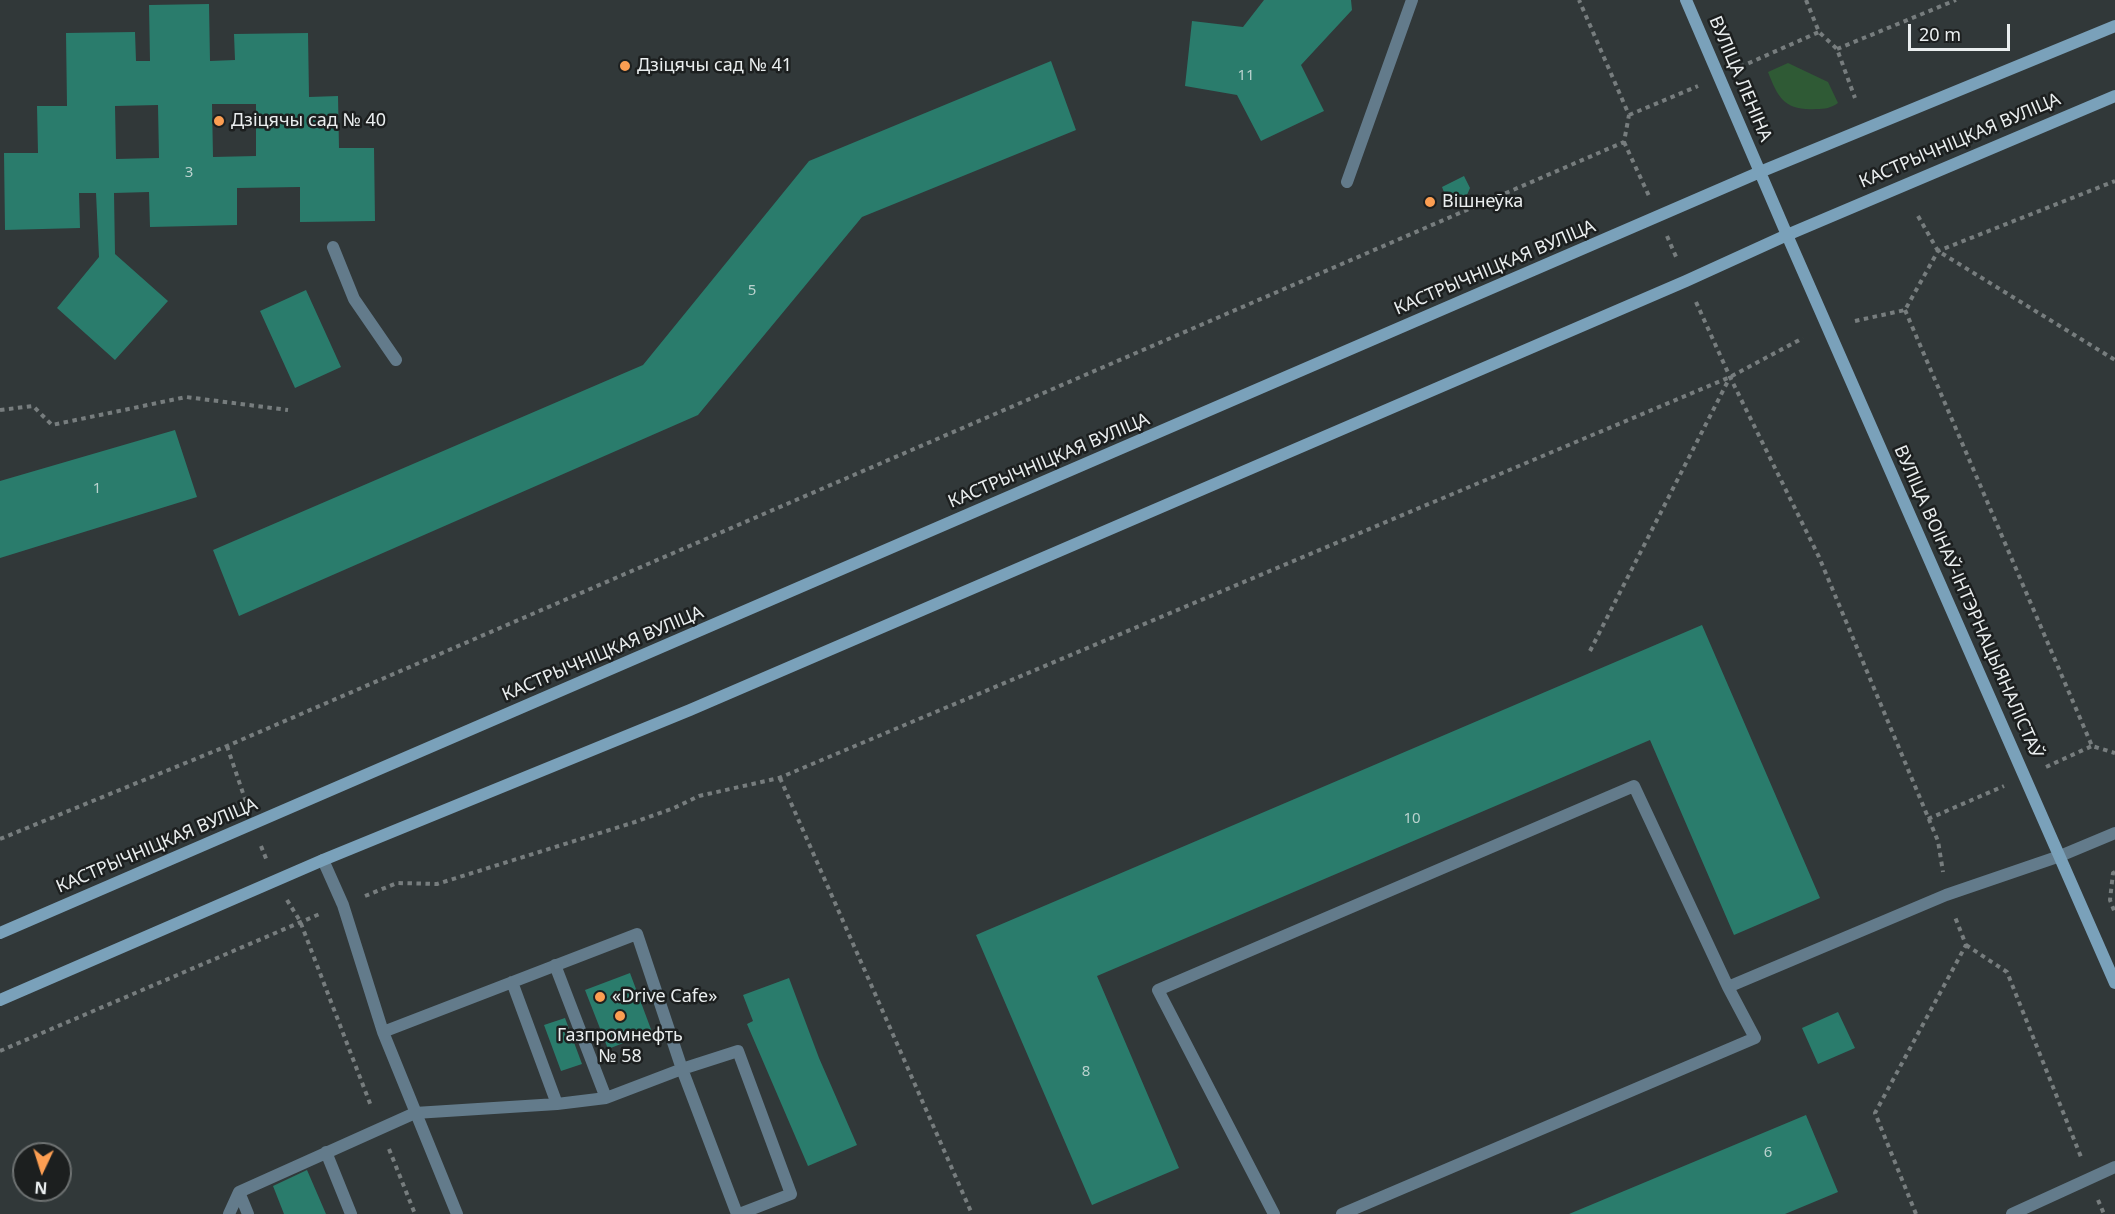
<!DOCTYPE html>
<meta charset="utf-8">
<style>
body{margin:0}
#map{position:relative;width:2115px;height:1214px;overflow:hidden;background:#313839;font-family:"Noto Sans",sans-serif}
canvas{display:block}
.north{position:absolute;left:12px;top:1142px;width:60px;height:60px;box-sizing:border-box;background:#1c1f1f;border:2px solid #6e7272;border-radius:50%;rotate:184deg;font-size:16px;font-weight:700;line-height:24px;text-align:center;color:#eaeeef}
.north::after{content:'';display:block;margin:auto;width:21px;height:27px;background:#fc9e52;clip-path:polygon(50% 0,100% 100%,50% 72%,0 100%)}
.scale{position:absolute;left:1908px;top:24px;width:102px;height:27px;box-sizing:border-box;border:3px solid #eaeeef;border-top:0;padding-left:8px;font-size:18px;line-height:21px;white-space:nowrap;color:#eaeeef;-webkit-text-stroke:4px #1c1f1f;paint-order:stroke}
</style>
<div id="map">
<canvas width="2115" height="1214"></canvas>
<div class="north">N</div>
<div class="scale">20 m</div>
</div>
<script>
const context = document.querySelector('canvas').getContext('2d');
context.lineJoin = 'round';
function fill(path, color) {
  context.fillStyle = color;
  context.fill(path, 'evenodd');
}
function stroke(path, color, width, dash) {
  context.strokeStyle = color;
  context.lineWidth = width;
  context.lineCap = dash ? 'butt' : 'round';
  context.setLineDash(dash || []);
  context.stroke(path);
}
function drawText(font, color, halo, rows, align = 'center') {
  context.font = font + ' "Noto Sans",sans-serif';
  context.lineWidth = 5;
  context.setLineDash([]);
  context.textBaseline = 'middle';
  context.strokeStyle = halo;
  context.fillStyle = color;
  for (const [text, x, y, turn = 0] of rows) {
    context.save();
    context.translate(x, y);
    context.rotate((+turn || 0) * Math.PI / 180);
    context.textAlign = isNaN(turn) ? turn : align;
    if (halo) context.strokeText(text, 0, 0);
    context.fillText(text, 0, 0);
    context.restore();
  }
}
const green = new Path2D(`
 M1788,63l40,19 10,21c-7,5 -13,6 -22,6 -31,2 -38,-11 -48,-37z`);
const building = new Path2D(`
 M1264,0h87l1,10 -51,55 23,46 -63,30 -24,-46 -52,-9 7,-65 51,6z
 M209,4l1,57 25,-1 -1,-26 74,-1 1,64 29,-1 1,52h35l1,73 -75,1v-35l-63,1v37l-87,2 -1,-35 -35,1 1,61 53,47 -53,59 -58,-52 42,-51 -3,-64h-17l1,35 -75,2 -1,-77h34l-1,-47h30l-1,-73 69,-1 1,29h14l-1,-56zM212,104h44v52l-43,1zM158,105l1,53 -43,1 -1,-53z
 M1051,61l25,69 -214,87 -164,198 -459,201 -26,-66 430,-185 166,-204z
 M1464,176l6,12 -3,7 -9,5h-11l-5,-13z
 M306,290l35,77 -46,21 -35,-77z
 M175,430l22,67 -197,61v-77z
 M1702,625l118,273 -86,37 -84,-195 -553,236 82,192 -87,37 -116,-270z
 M630,973l22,59 -44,17 -23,-59z
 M789,978l30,80 38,87 -49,21 -61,-142 6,-3 -10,-26z
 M1838,1012l17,36 -37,16 -16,-36z
 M565,1018l17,46 -21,7 -17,-46z
 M1806,1115l32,77 -53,22h-216z
 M307,1170l19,44h-42l-11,-28z`);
const path = new Path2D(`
 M1806,0l13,32 18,17 18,49
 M1837,49l119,-49
 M1740,67l79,-35
 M1629,115l69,-29
 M1624,142l25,54
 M1918,216l20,35 177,109
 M1667,236l10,23
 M1696,302l34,75 89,180 119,284 5,31
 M1905,310l187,436 23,7
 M1855,321l50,-11 33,-59 177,-70
 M0,410l33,-4 19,19 134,-28 102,13
 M1590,651l140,-274
 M227,746l19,56
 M2046,767l46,-21
 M780,778l192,436
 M1928,819l76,-33
 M0,839l227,-93 1397,-604 5,-27 -50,-115
 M261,846l6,15
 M2115,872l-2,1 -3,27 5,13
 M365,896l32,-13 40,1 198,-62 39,-14 25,-12 80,-18 951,-401 73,-39
 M287,900l13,21 71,185
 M1966,945l41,27 74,185
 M0,1051l322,-138
 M389,1149l26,65
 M2098,1200l6,14
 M1916,1214l-41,-101 91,-168 -11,-28`);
const lane = new Path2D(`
 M1347,182l65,-182
 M333,247l21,52 42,61
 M323,860l20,45 40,127 74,182
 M555,965l51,133
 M1728,987l218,-92 114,-39
 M383,1032l254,-98 45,135 -76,29 -49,6 -45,-122
 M326,1152l25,62
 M239,1192l9,22
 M229,1214l10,-22 176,-79 142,-9
 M737,1214l-55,-145 56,-18 53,143 -52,20
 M1274,1214l-116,-224 476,-204 94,201 27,51 -413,176
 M2012,1214l103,-47`);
const street = new Path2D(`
 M2060,856l55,-23`);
const secondary = new Path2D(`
 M1686,0l101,235 328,748
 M0,933l1760,-761 355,-146
 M0,1000l323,-140 367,-150 996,-429 101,-46 328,-139`);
const markers = [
 [625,66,6,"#fc9e52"],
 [219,121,6,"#fc9e52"],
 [1430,202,6,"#fc9e52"],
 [600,997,6,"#fc9e52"],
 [620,1016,6,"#fc9e52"]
];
const numberNames = [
 ["11",1246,76],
 ["3",189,173],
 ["5",752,291],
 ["1",97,489],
 ["10",1412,819],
 ["8",1086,1072],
 ["6",1768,1153]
];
const poiNames = [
 ["Дзіцячы сад № 41",637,66],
 ["Дзіцячы сад № 40",231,121],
 ["Вішнеўка",1442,202],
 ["«Drive Cafe»",612,997],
 ["Газпромнефть",620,1036,"center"],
 ["№ 58",620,1057,"center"]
];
const streetNames = [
 ["ВУЛІЦА ЛЕНІНА",1740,79,67],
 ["КАСТРЫЧНІЦКАЯ ВУЛІЦА",1960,141,-23],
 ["КАСТРЫЧНІЦКАЯ ВУЛІЦА",1495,268,-23],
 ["КАСТРЫЧНІЦКАЯ ВУЛІЦА",1049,461,-23],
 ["ВУЛІЦА ВОІНАЎ-ІНТЭРНАЦЫЯНАЛІСТАЎ",1968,602,66],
 ["КАСТРЫЧНІЦКАЯ ВУЛІЦА",603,654,-23],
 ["КАСТРЫЧНІЦКАЯ ВУЛІЦА",157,846,-23]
];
fill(green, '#2f5a35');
fill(building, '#2a7c6c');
stroke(path, '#777d7e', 4, [4.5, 4.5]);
stroke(lane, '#637b8b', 12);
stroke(street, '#637b8b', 12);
stroke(secondary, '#7aa1ba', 12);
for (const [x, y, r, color] of markers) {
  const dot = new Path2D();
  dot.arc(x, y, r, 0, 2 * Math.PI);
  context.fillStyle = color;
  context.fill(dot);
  stroke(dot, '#1c1f1f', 2);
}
drawText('15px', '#bad2ce', null, numberNames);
drawText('18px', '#eaeeef', '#1c1f1f', poiNames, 'left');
drawText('18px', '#eaeeef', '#1c1f1f', streetNames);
</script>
